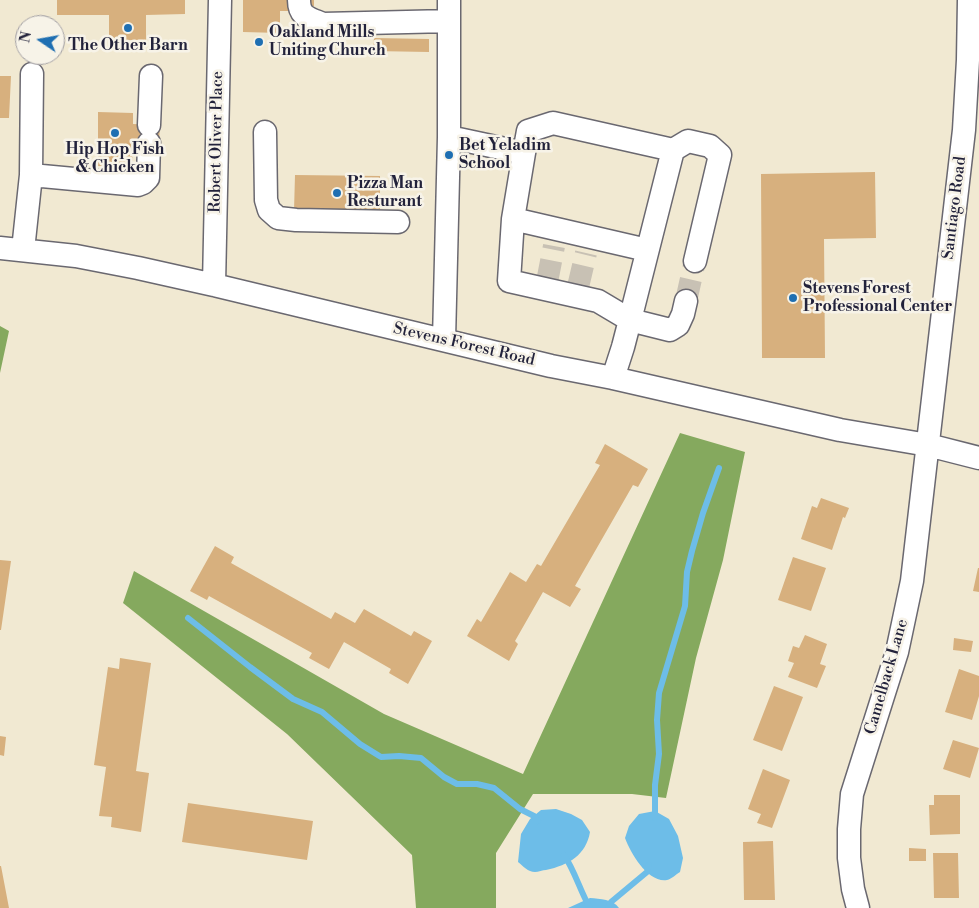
<!DOCTYPE html>
<style>
body{margin:0}
#map{position:relative;width:979px;height:908px;overflow:hidden;background:#f1e9d2;font-family:"Libre Bodoni",serif}
canvas{display:block}
.north{position:absolute;left:15px;top:15px;width:50px;height:50px;box-sizing:border-box;background:#f7f3e8;border:1px solid #a29fa3;border-radius:50%;rotate:282deg;font-size:14px;font-weight:700;line-height:20px;text-align:center;color:#22223b}
.north::after{content:'';display:block;margin:auto;width:18px;height:22px;background:#1f6fb2;clip-path:polygon(50% 0,100% 100%,50% 72%,0 100%)}
</style>
<div id="map">
<canvas width="979" height="908"></canvas>
<div class="north">N</div>
</div>
<script>
const context = document.querySelector('canvas').getContext('2d');
context.lineJoin = 'round';
function fill(path, color) {
  context.fillStyle = color;
  context.fill(path, 'evenodd');
}
function stroke(path, color, width, dash) {
  context.strokeStyle = color;
  context.lineWidth = width;
  context.lineCap = dash ? 'butt' : 'round';
  context.setLineDash(dash || []);
  context.stroke(path);
}
function drawText(font, color, halo, rows, align = 'center') {
  context.font = font + ' "Libre Bodoni",serif';
  context.lineWidth = 5;
  context.setLineDash([]);
  context.textBaseline = 'middle';
  context.strokeStyle = halo;
  context.fillStyle = color;
  for (const [text, x, y, turn = 0] of rows) {
    context.save();
    context.translate(x, y);
    context.rotate((+turn || 0) * Math.PI / 180);
    context.textAlign = isNaN(turn) ? turn : align;
    if (halo) context.strokeText(text, 0, 0);
    context.fillText(text, 0, 0);
    context.restore();
  }
}
const forest = new Path2D(`
 M0,326l9,5 -9,42z
 M680,433l65,19 -22,108 -27,98 -30,140 -34,-4h-99l-37,59v55h-80l-4,-53 -125,-121 -164,-131 11,-32 250,143 139,60z`);
const water = new Path2D(`
 M556,809l15,5 11,6 8,12c-4,23 -21,33 -44,38 -3,0 -8,2 -11,2 -7,0 -12,-6 -17,-10l3,-28 9,-15 11,-9z
 M655,811l14,8 9,17 5,22 -3,14c-4,2 -8,7 -13,8 -19,3 -36,-26 -42,-42l4,-12 10,-12z
 M590,898c10,1 23,1 29,10h-51z`);
const stream = new Path2D(`
 M188,618l62,49 43,32 29,13 38,32 21,13 18,-1 22,2 23,19 13,7h20l17,4 26,21 14,7 4,5
 M655,818v-33l4,-31 -2,-34 2,-27 26,-87 2,-34 5,-21 11,-38 16,-45
 M564,855c11,16 16,36 26,53
 M608,908l3,-6 36,-30 2,-7`);
const building = new Path2D(`
 M57,0h128v14l-39,1v25h-37v-25h-52z
 M243,0h71v6l-23,-1 -1,6h-10v22l-37,-1z
 M374,38l55,1v13l-56,-1z
 M0,76h11l-2,42h-9z
 M98,112l35,1v11l27,1 -1,18 -26,-1 -1,25 -34,-1z
 M875,172l1,66 -52,1 1,119h-63l-1,-184z
 M295,175l85,1v36l-86,-1z
 M605,444l43,25 -10,18 -5,-2 -58,101 6,3 -11,18 -27,-15 -28,49 3,3 -9,17 -42,-25 10,-17 4,3 29,-50 16,10 11,-18 4,2 59,-101 -5,-2z
 M821,498l28,10 -4,10 -2,-1 -11,33 -31,-11 11,-33 5,2z
 M215,546l19,11 -3,6 100,56 4,-7 20,11 9,-14 47,27 3,-5 18,10 -24,43 -19,-11 2,-4 -47,-27 -15,27 -20,-11 3,-5 -103,-57 -2,4 -17,-9z
 M793,557l33,11 -15,43 -33,-11z
 M0,560l11,1 -10,69h-1z
 M978,568h1v24l-6,-1z
 M805,635l22,9 -7,20 6,2 -9,22 -29,-11 6,-14 -6,-2 5,-15 6,2z
 M954,638l19,3 -2,11 -18,-2z
 M120,658l31,5 -15,108 13,2 -8,59 -30,-5 1,-10 -13,-1 7,-49 -12,-2 14,-98 11,2z
 M959,669l20,7v20l-7,24 -27,-8z
 M774,686l29,11 -21,54 -29,-11z
 M0,736l6,1 -2,19 -4,-1z
 M953,740l26,8 -9,30 -27,-9z
 M763,769l27,11 -18,48 -15,-5 4,-9 -13,-5z
 M934,795h26v39l-30,1 -1,-30h5z
 M188,803l125,18 -6,39 -125,-18z
 M773,841l2,59h-31l-1,-58z
 M909,848l17,1v12h-17z
 M933,853h25l1,45h-25z
 M0,866h1l8,42h-9z`);
const minorTunnel = new Path2D(`
 M547,282l7,-36
 M578,287l8,-34
 M686,301l9,-40`);
const minor = new Path2D(`
 M299,0c0,17 10,18 24,24l126,-3
 M149,125l2,-49
 M265,132l1,68 3,10 9,8 18,2 102,2
 M449,137l75,16 -11,66 -4,62 89,20 32,19 -7,27 -10,31
 M673,150l-43,170 40,10 8,-5 5,-11 3,-13
 M524,153l4,-22 25,-8 120,27 15,-9 22,5 10,9 -25,106
 M31,175l107,10 5,-2 5,-5 1,-35
 M513,219l134,31
 M0,248l76,8 62,12 76,17 337,81 62,12 227,52 88,15 51,13
 M23,250l8,-75 1,-101
 M214,285l6,-285
 M444,340l5,-203v-137
 M858,908l-5,-19 -4,-31v-29l3,-35 45,-142 15,-71 52,-451 4,-70 1,-60`);
const markers = [
 [128,28,5,"#1f6fb2"],
 [259,42,5,"#1f6fb2"],
 [115,133,5,"#1f6fb2"],
 [449,155,5,"#1f6fb2"],
 [337,193,5,"#1f6fb2"],
 [793,298,5,"#1f6fb2"]
];
const poiNames = [
 ["Oakland Mills",269,33],
 ["Uniting Church",269,51],
 ["The Other Barn",128,46,"center"],
 ["Bet Yeladim",459,146],
 ["School",459,164],
 ["Hip Hop Fish",115,150,"center"],
 ["& Chicken",115,168,"center"],
 ["Pizza Man",347,184],
 ["Resturant",347,202],
 ["Stevens Forest",803,289],
 ["Professional Center",803,307]
];
const streetNames = [
 ["Robert Oliver Place",217,142,-89],
 ["Santiago Road",955,208,-83],
 ["Stevens Forest Road",464,345,13],
 ["Camelback Lane",887,677,-74]
];
fill(forest, '#85a95e');
fill(water, '#6dbde8');
stroke(stream, '#6dbde8', 6);
fill(building, '#d7b07e');
stroke(minorTunnel, '#c8c1b4', 22, [22, 11]);
stroke(minor, '#6a6870', 25);
stroke(minor, '#fff', 22);
for (const [x, y, r, color] of markers) {
  const dot = new Path2D();
  dot.arc(x, y, r, 0, 2 * Math.PI);
  context.fillStyle = color;
  context.fill(dot);
  stroke(dot, '#f7f3e8', 2);
}
drawText('bold 16px', '#22223b', '#f7f3e8', poiNames, 'left');
drawText('16px', '#22223b', '#f7f3e8', streetNames);
</script>
